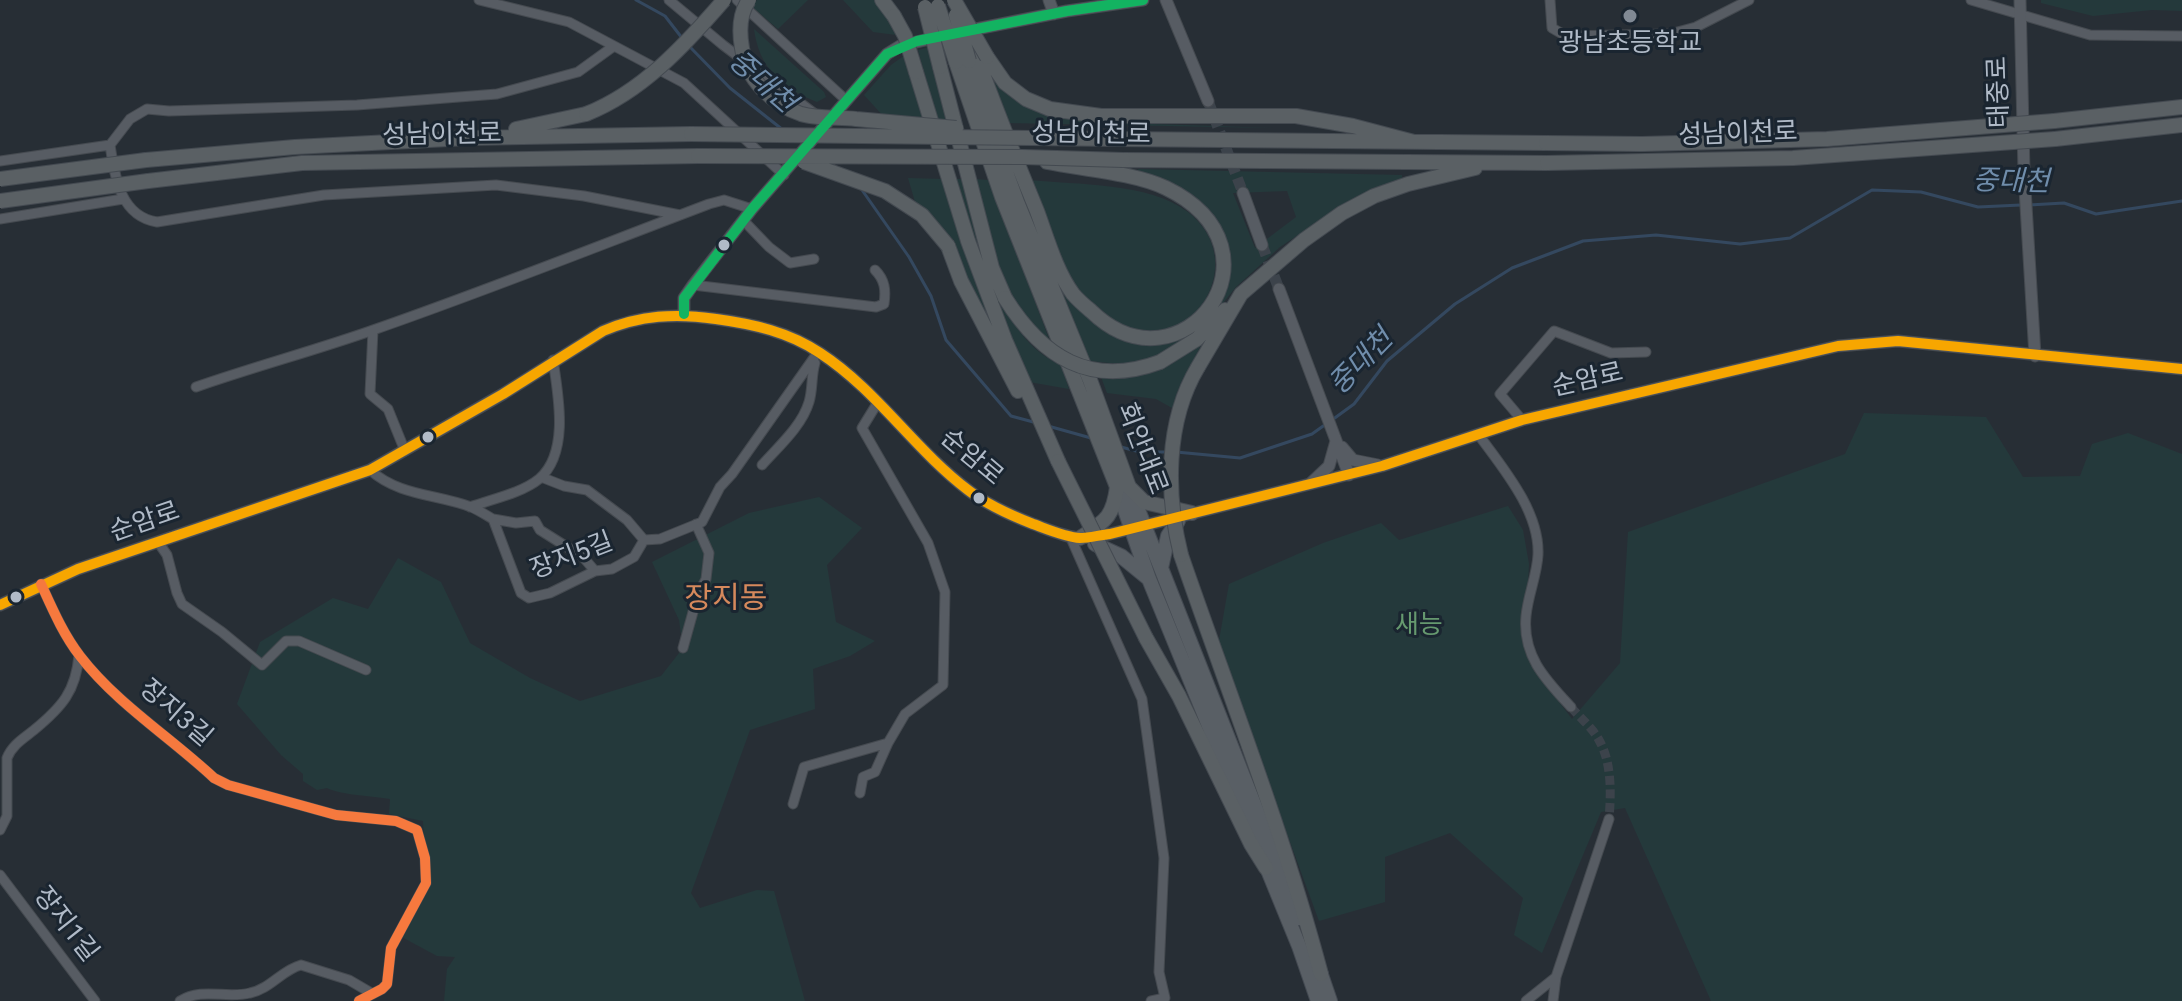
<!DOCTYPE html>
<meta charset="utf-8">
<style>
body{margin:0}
canvas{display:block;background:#272e35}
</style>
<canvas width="2182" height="1001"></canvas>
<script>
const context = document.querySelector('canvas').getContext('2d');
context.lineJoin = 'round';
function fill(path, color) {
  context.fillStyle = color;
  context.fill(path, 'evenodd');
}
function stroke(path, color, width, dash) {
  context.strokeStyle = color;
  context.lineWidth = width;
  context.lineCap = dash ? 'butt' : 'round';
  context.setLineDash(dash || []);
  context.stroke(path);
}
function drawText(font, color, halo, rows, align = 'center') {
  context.font = font + ' Roboto,"Noto Sans KR",sans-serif';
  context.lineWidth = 6;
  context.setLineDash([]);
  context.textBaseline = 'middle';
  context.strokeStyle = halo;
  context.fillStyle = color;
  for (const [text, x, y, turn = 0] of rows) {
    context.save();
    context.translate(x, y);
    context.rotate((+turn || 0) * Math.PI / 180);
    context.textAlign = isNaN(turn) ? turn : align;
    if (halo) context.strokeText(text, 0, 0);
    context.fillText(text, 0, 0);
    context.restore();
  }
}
const green = new Path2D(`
 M757,0h51l-30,29 -26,-22z
 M843,0h36l14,23 3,12 -23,-3z
 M2041,0h141v11l-30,-1 -59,6 -52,-13z
 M754,29l70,63 2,5 -9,5c-35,-14 -58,-34 -63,-73z
 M930,47l20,74h-13l-19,-71z
 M905,55l21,66 -41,-3 -21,-23 27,-30z
 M986,68l76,49 61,6 151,5 -267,-5z
 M1139,169l263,6v5l-81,40 -41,27 -44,40 -30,37 -21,19 -35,17 -30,4 -31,-3 -42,-109c22,42 48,95 104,90 16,-1 28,-2 41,-11 12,-9 25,-38 34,-51l-7,-50 -84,-59zM1287,191l9,26 -41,31 -22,-55z
 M908,178l35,1 52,151 -77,-118z
 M951,179h14c18,63 30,157 96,186l8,24 -40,-7 -32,-76z
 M974,179l15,1 62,164 -18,-15 -29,-42z
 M1029,180c48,5 119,2 159,32 74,57 -17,180 -105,84 -25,-28 -39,-81 -54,-116z
 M1203,342l-23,43 -8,23 -16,-9 -49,-6 -6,-16c44,4 66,-12 102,-35z
 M1864,413l122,4 37,60 57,-1 12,-32 36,-11 54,21v547h-471l-86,-193 -24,4 -59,141 -28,-18 9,-37 -73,-65 -65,24v45l-66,19 -101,-275 11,-62 94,-41 58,-20 18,17 109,-34 15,24 6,34 -4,76 16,38 31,41 48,-56 8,-131 217,-78z
 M819,497l43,31 -35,37 9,57 39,19 -25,15 -37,13 2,40 -65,21 -59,163 9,15 57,-18 17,1 31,110h-361l3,-32 8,-12 -18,-1 -39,-21 23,-41 4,-36 -2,-37 -34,-7 1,-15c-17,-3 -50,-4 -63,-11l-10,2 -14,-9v-7l-22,-19 -44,-51 23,-62 73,-44 35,11 30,-51 43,24 29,61 60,35 50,23 81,-25 22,-28 -4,-28 -27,-58 97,-49z`);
const stream = new Path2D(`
 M636,0l29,16 17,22
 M690,47l40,41 53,42
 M862,190l47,67 22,39 15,44 65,76 26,7
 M2029,205l35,-2 32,11 86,-13
 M1332,420l22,-16 33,-43 68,-57 57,-36 71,-27 73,-6 84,9 50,-6 82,-48 49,2 57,15 43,-2
 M1048,426l43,12
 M1121,447l19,5h29
 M1176,452l64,6 72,-24 14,-10`);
const minorTunnel = new Path2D(`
 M1571,707c9,11 23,22 29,35 12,22 11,53 9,77`);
const tertiaryTunnel = new Path2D(`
 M1208,101l35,92
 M1262,245l17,44`);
const minor = new Path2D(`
 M479,0l90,22 115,61 100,92
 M669,0l54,45 92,69
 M737,0l109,100
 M1550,0l2,28 14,8 104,-2 26,-7 53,-27
 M1971,0l119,35 92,1
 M614,46l-36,26 -81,22 -140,11 -188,6 -22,-2 -17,10 -20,26c5,32 10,71 47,77l167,-27 172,-10 88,11 96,19
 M0,161l110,-16
 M0,219l123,-20
 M743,220l26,27 21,16 24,-4
 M693,285l183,22 8,-3c2,-14 1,-24 -9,-34
 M373,330l-3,64 18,15 17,42
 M196,387c60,-21 121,-37 180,-58 112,-39 222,-83 333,-125l15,-4 28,9
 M1522,420l-22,-26 54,-63 57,22 35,-1
 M1478,434c24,33 62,77 60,121 -1,20 -10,40 -12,61 -4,40 20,64 45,91
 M762,465c16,-18 40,-39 47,-63 4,-13 2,-26 6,-39
 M370,470c29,26 66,24 101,37 7,3 15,8 22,12l28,74 8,5 21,-5 45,-22 17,-2 22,-12 10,-17 16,-1 42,-17 18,-35 12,-13 86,-122
 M541,477l23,9 23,4 40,30 17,20
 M470,507c22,-8 52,-14 69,-28 31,-26 19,-85 14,-119
 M493,519l23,4 19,-2 5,9 43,27 12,14
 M1070,536l72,163 22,159 -5,114 6,26 -14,3
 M158,542l9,13 10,38 5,11 40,28 40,33 24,-24h13l67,29
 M41,584c11,24 22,50 39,72 36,47 90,81 134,122l14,7 108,30 60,6 21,9 8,28 1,25 -35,65 -4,36 -5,5 -23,12
 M683,648l15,-54 8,-15 3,-26 -13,-29
 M860,793l3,-16 12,-5 13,-29
 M793,804l11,-37 84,-24 17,-29 38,-29 2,-93 -17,-49 -66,-115 16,-26
 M0,830l7,-14v-58c5,-13 17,-20 27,-28 28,-23 42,-39 45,-75
 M0,875l95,126
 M180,1001c23,-14 45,-2 70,-8 20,-4 32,-23 51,-28l48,15 24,14
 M1526,1001l30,-24
 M1553,1001l3,-24 53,-158`);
const tertiary = new Path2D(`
 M1049,0l5,14
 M1166,0l42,101
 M2020,0l4,172 11,184
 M966,31l101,-20 76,-11
 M1243,193l19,52
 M1279,289l70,186
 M684,314v-16l9,-13 59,-76 135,-155 13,-8 37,-9
 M1342,447l11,13 25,5
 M1311,483l18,-17 7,-25
 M0,605l78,-36 292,-99 133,-76 100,-63c37,-16 73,-18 113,-12 37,5 73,13 104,34 57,37 94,96 148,137 19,15 42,25 65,34 14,5 32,13 47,14 9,0 20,-3 30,-4l272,-68 140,-46 316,-74 60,-5 284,28`);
const primary = new Path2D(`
 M1117,487l32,92 150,367 19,55
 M1129,487l170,431
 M1095,544l26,12 27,22
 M1161,568l7,-32 10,-15
 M1317,963l13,38`);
const trunk = new Path2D(`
 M882,0l12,16
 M987,57l18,26 21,16 24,10 51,7h195l57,10 61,16
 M977,58c19,52 39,102 60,153 10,27 19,60 36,83 5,6 12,12 18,17 91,88 203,-61 75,-123 -31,-15 -84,-19 -119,-26
 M956,62l46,135 115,290c-4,31 -12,34 -37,51
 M970,65l11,39 36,98 73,178 39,107 15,15 48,11
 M940,67l52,201 13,30
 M916,72l52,169 37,99 53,121
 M2054,121l128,-14
 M516,129l70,-15
 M1117,139l429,4
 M2055,139l127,-14
 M146,160l149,-13 172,-9 224,-4
 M1123,160l424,3
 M148,181l154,-18 396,-7
 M948,246l13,35 57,110
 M1160,362l37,-23 28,-29
 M1198,367l43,-73 63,-54 38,-27 32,-17 34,-12 67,-16
 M1181,555c48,139 102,276 140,419
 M1146,638l33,58 72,148 15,24`);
const trunkBridge = new Path2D(`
 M749,0c-10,14 -10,31 -7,48 4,31 30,56 59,66 16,5 38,3 55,5 33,3 67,6 100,9
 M954,0l33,57
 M938,6l18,56
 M925,7l15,60
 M956,15l13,46
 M894,16l11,20 11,36
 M586,114c56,-22 99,-69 138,-114
 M691,134l426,5
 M1546,143l96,1 185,-5 227,-18
 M698,156l325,1 100,3
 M804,162l81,29 37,24 26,31
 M1547,163l246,-5 262,-19
 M0,179l146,-19
 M0,201l148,-20
 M1005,298c37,59 85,90 155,64
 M1058,461l88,177
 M1181,555c-15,-60 -16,-133 17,-188`);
const bus1 = new Path2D(`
 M0,605l78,-36 292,-99 133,-76 100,-63c37,-16 73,-18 113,-12 37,5 73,13 104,34 57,37 94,96 148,137 19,15 42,25 65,34 14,5 32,13 47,14 9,0 20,-3 30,-4l272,-68 140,-46 316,-74 60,-5 284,28`);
const bus2 = new Path2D(`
 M684,314v-16l68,-89 135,-155 30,-13 150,-30 76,-11`);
const bus3 = new Path2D(`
 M41,584c11,24 22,50 39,72 36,47 90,81 134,122l14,7 108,30 60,6 21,9 8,28 1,25 -35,65 -4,36 -5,5 -23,12`);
const markers = [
 [1630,16,8,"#808994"],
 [724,245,7,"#b0bac7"],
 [428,437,7,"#b0bac7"],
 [979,498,7,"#b0bac7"],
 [16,597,7,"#b0bac7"]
];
const poiNames = [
 ["광남초등학교",1630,44]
];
const streetNames = [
 ["태중로",2000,92,-92],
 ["성남이천로",1091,135,1],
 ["성남이천로",1738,135,-2],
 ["성남이천로",442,136,-1],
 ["순암로",1588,381,-13],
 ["회안대로",1141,449,69],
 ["순암로",971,458,40],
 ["순암로",145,523,-19],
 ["장지5길",572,557,-21],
 ["장지3길",175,714,41],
 ["장지1길",65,925,52]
];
const parkNames = [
 ["새능",1419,626]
];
const waterNames = [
 ["중대천",761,83,41],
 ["중대천",2011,183,1],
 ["중대천",1362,363,-46]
];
const quarterNames = [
 ["장지동",726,600]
];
fill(green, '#24393b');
stroke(stream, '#34485f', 3);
stroke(minorTunnel, '#3c434b', 9, [9, 4.5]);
stroke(tertiaryTunnel, '#3c434b', 11, [11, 5.5]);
stroke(minor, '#454a50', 11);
stroke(tertiary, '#454a50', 13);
stroke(primary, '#444a52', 16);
stroke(trunk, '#444a51', 16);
stroke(minor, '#575c63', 9);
stroke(tertiary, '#575c63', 11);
stroke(primary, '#595f65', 14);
stroke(trunk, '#5a6064', 14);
stroke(trunkBridge, '#444a51', 16, []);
stroke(trunkBridge, '#5a6064', 14);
stroke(bus1, '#f7a600', 10);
stroke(bus2, '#13b361', 10);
stroke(bus3, '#f6793e', 10);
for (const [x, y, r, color] of markers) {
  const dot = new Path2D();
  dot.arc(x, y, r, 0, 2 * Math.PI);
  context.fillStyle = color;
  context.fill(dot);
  stroke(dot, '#1a2530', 3);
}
drawText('26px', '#b0bac7', '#1a2530', poiNames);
drawText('26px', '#b0bac7', '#1a2530', streetNames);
drawText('26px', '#66996f', '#1a2530', parkNames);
drawText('italic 28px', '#708dab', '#1a2530', waterNames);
drawText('30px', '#d6895c', '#1a2530', quarterNames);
</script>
